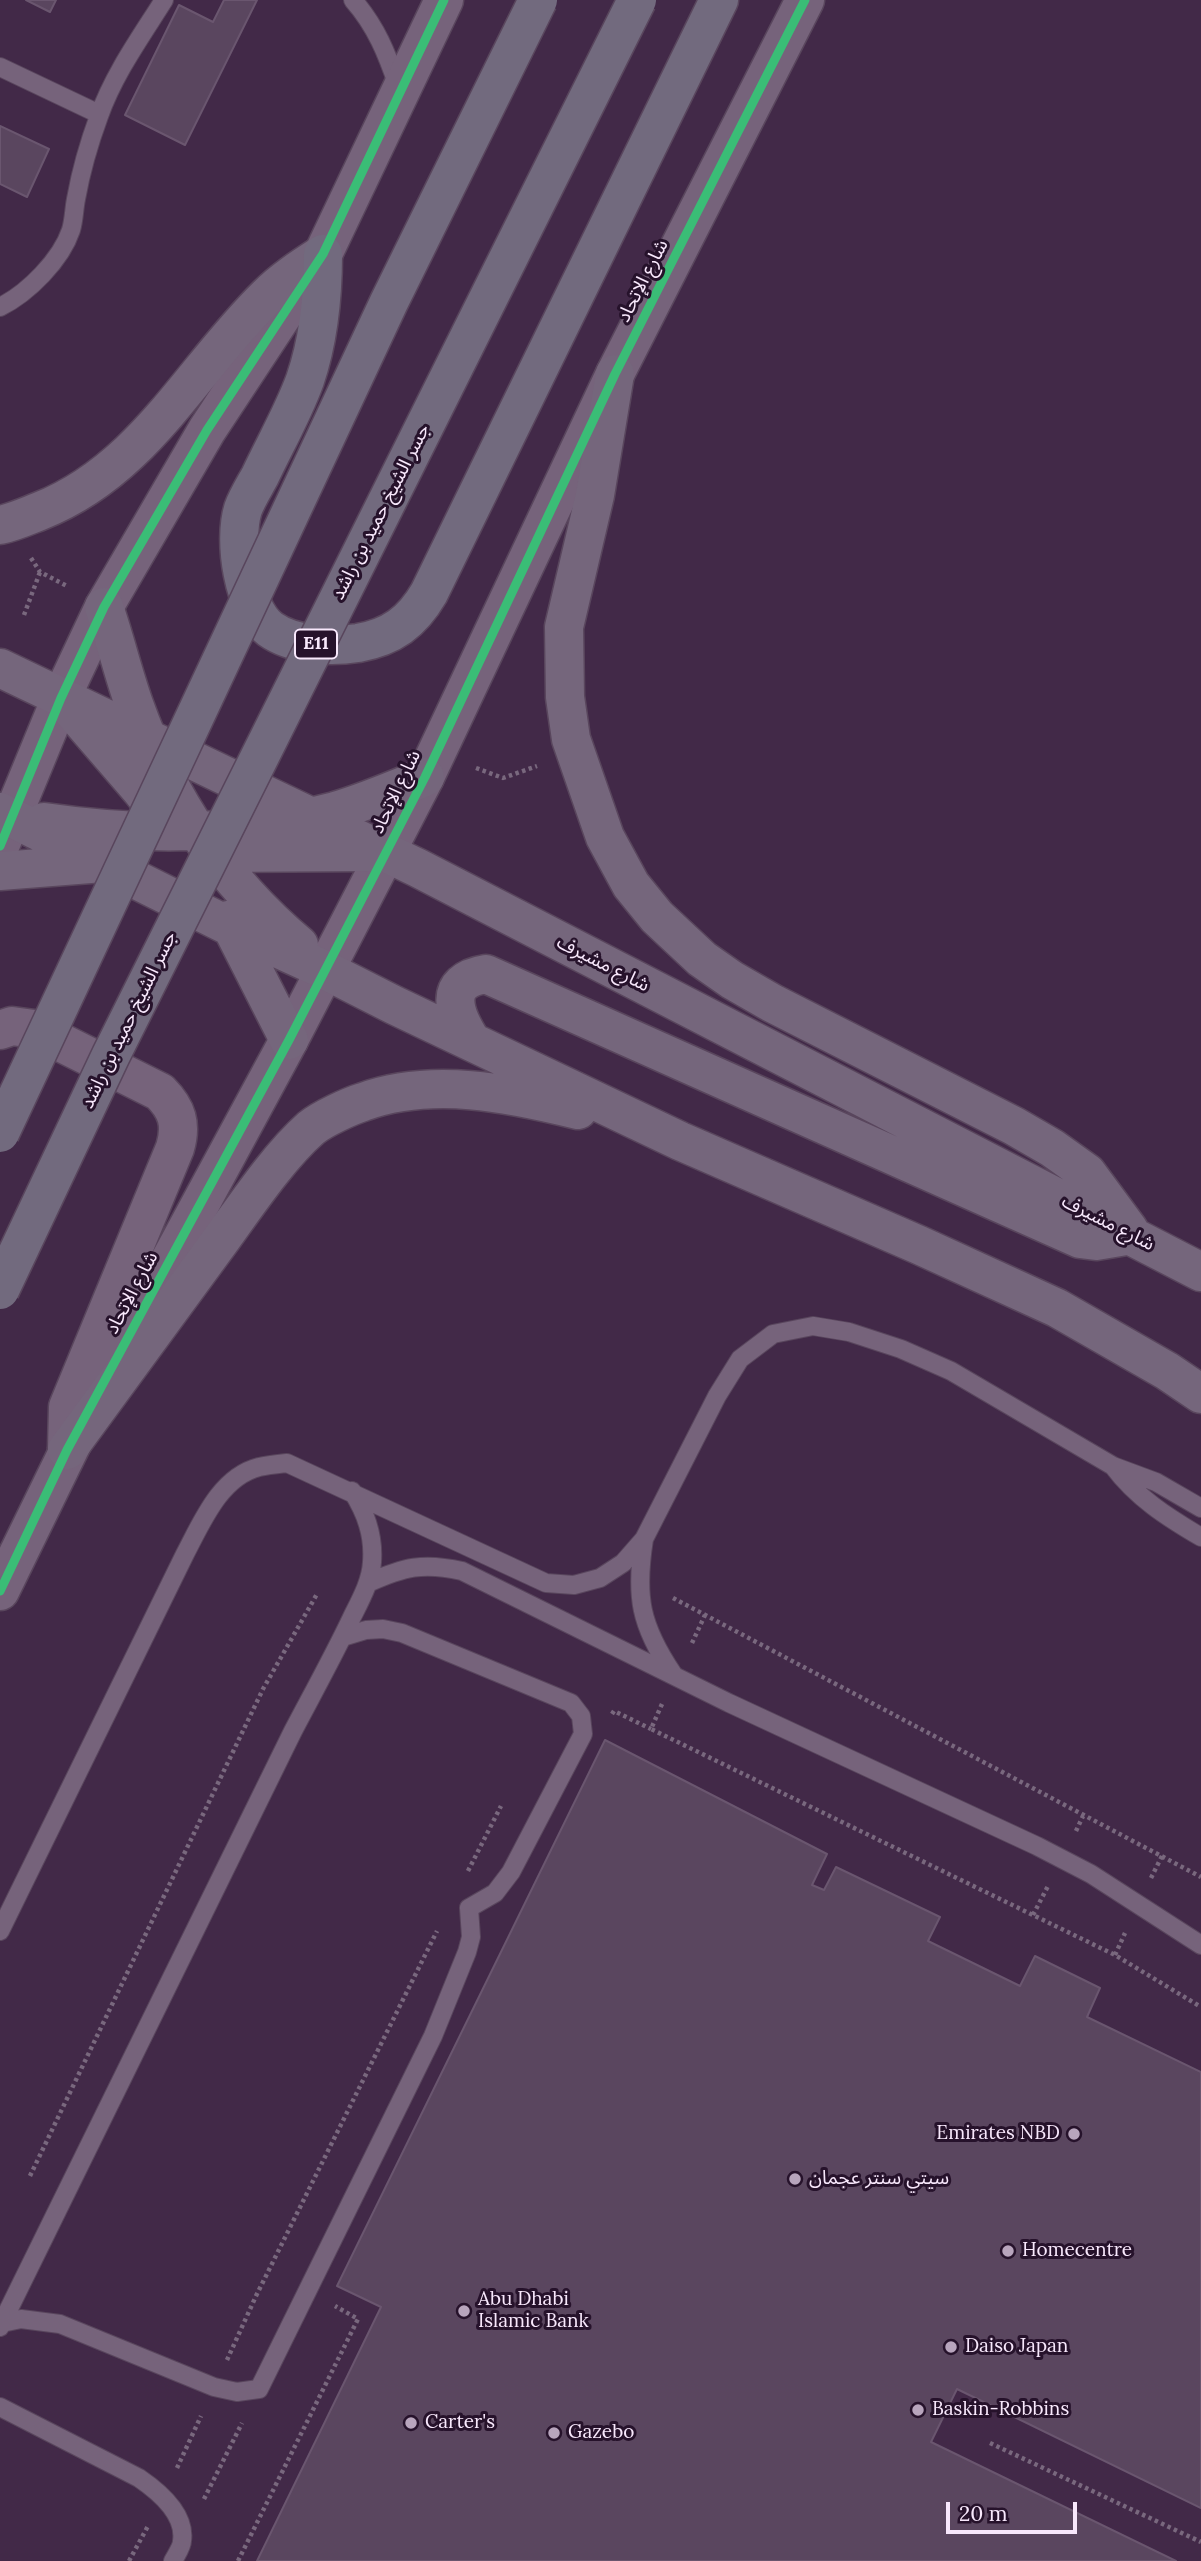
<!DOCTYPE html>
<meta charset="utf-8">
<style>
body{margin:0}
#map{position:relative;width:1201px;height:2561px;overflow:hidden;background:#422948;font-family:Lora,serif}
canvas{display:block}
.scale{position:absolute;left:946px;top:2502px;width:131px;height:32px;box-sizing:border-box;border:4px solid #f8e8fc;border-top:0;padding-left:9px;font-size:21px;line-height:24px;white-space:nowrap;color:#f8e8fc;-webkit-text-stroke:5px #26122b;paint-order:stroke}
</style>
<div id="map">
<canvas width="1201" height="2561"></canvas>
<div class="scale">20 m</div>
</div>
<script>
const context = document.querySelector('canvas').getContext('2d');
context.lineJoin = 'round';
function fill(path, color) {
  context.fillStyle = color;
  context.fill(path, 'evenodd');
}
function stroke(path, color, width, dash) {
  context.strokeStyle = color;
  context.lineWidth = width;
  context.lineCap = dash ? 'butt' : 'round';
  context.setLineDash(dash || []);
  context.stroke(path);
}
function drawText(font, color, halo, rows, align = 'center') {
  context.font = font + ' Lora,"Noto Sans Arabic",serif';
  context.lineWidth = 6;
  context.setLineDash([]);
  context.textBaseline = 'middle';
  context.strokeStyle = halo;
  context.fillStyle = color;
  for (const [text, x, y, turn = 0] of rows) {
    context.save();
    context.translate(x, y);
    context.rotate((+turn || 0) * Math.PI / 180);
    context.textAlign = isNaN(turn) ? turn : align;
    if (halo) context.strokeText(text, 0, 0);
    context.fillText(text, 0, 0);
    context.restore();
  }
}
const building = new Path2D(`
 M26,0h30l-6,12z
 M224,0h33l-72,145 -60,-30 54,-110 34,17z
 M0,126l49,23 -22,48 -27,-13z
 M605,1740l222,114 -15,31 12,5 12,-23 104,50 -12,24 92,45 15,-30 65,32 -13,29 114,55v436l-244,-119 -26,53 245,119h-919l124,-254 -44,-21z`);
const path = new Path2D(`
 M31,558l9,14 27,14
 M24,615l16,-43
 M476,768l27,10 34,-12
 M673,1598l528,279
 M692,1643l13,-28
 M662,1704l-11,25 464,226 86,52
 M612,1714l2,-3 37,18
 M1076,1831l7,-15
 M468,1871l33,-65
 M1151,1878l11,-22
 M1033,1915l15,-29
 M1115,1955l10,-22
 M30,2176l233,-487 54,-95
 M227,2360l29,-64 181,-365
 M990,2443l211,99
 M177,2468l24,-52
 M204,2499l38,-76
 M129,2561l19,-35
 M238,2561l120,-242 -23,-13`);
const service = new Path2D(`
 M353,0c23,26 34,54 45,86
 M0,67l99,47
 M0,307c28,-14 61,-47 71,-77 3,-10 3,-21 5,-31 5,-28 13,-56 23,-83 15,-42 41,-78 65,-116
 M1113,1466c24,32 54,51 88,71
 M644,1539c-9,57 -4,86 29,135
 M368,1583c36,-16 55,-21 94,-12l267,132 308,143 54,28 110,71
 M0,1931l185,-377c17,-32 35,-77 74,-87 9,-2 19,-3 28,-4l259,120 28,2 26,-7 23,-15 21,-24 73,-143 23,-37 33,-25 40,-8 36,6 52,17 50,22 162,95 43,16 45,26
 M2,2323l19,-4 39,5 154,63 23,5 22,-3 174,-353 34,-84 4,-15 -2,-29 26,-15 16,-21 72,-138 -2,-18 -10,-13 -169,-70 -19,-4 -17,1 -23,7
 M0,2327l293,-596c20,-38 41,-76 59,-114 9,-18 19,-36 20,-55 2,-27 -6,-49 -20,-71
 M0,2407l139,71c19,13 47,36 43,63 0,6 -6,14 -9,20`);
const tertiary = new Path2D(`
 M0,846l61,-148 43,-91 103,-177 116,-176 121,-254
 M0,1030l12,-4 22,3 126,63c17,17 22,32 15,56l-107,259 -1,41
 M110,1371l179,-331 136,-263 190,-403 190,-374
 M0,1591l83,-170`);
const secondary = new Path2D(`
 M615,374l-20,121 -31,132 1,70 6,42 34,98 26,48 26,32 45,42 30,21 40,23 242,123 38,22 35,25 42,57
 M0,525c14,-3 27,-9 40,-14 104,-41 152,-142 227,-215 17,-17 36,-29 56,-42
 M104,607c11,32 19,66 30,97 34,96 88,176 165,241
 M0,668l418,200 783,404
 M72,710l69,80 31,40
 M0,812l233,116 92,42 69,35 286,136 239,104 138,63 110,63 34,23
 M44,822c96,14 196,14 291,-11 31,-9 61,-22 90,-34
 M211,853l161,-1
 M0,871l103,-8
 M228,920l61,120
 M472,1042c-18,-28 -31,-61 14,-68l594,265 16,2 36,-6
 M67,1450c49,-67 99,-135 148,-202 28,-38 61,-89 96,-120 11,-9 39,-22 52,-26 69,-25 146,-9 215,8`);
const trunk = new Path2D(`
 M323,254c0,42 -4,85 -18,126 -12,33 -30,64 -45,96 -6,11 -13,22 -17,33 -10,32 0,99 27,120 24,17 61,18 88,14 34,-6 54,-21 71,-50l290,-593`);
const trunkBridge = new Path2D(`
 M0,1133l389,-831 149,-302
 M0,1290l111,-235 526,-1055`);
const cycleway = new Path2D(`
 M0,846l61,-148 43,-91 103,-177 116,-176 121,-254
 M0,1591l67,-141 222,-410 136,-263 190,-403 190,-374`);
const markers = [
 [1074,2134,7,"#b8a5bd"],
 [795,2179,7,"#b8a5bd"],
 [1008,2251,7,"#b8a5bd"],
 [464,2311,7,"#b8a5bd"],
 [951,2347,7,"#b8a5bd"],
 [918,2410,7,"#b8a5bd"],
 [411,2423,7,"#b8a5bd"],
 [554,2433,7,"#b8a5bd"]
];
const shields = [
 [316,644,42]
];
const shieldNames = [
 ["E11",316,644]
];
const streetNames = [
 ["شارع الإتحاد",643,281,-63],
 ["جسر الشيخ حميد بن راشد",381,512,-63],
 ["شارع الإتحاد",396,792,-64],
 ["شارع مشيرف",603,964,27],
 ["جسر الشيخ حميد بن راشد",129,1020,-64],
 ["شارع مشيرف",1108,1223,27],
 ["شارع الإتحاد",132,1293,-62]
];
const poiNames = [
 ["Emirates NBD",1060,2134,"right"],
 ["سيتي سنتر عجمان",809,2179],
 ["Homecentre",1022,2251],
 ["Abu Dhabi",478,2300],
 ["Islamic Bank",478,2322],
 ["Daiso Japan",965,2347],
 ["Baskin-Robbins",932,2410],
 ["Carter's",425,2423],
 ["Gazebo",568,2433]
];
fill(building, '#5a465f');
stroke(building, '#6a566f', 2);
stroke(service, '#59465d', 20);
stroke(tertiary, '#59465d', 41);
stroke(secondary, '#59465d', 41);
stroke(trunk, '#59465d', 41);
stroke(path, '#79687e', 4.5, [3.5, 3.5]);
stroke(service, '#76637b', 18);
stroke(tertiary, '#76637b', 38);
stroke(secondary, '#75667c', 38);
stroke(trunk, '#726a7e', 38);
stroke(trunkBridge, '#59465d', 41, []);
stroke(trunkBridge, '#726a7e', 38);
stroke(cycleway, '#3abd76', 9);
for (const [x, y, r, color] of markers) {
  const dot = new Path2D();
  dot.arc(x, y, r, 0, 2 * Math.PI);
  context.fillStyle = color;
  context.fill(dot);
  stroke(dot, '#26122b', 2.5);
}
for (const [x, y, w] of shields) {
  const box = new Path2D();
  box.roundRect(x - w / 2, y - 14.5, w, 29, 5);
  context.fillStyle = '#26122b';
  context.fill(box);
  stroke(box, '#f8e8fc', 2);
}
drawText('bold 18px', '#f8e8fc', null, shieldNames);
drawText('19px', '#f8e8fc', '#26122b', streetNames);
drawText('19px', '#f8e8fc', '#26122b', poiNames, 'left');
</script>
